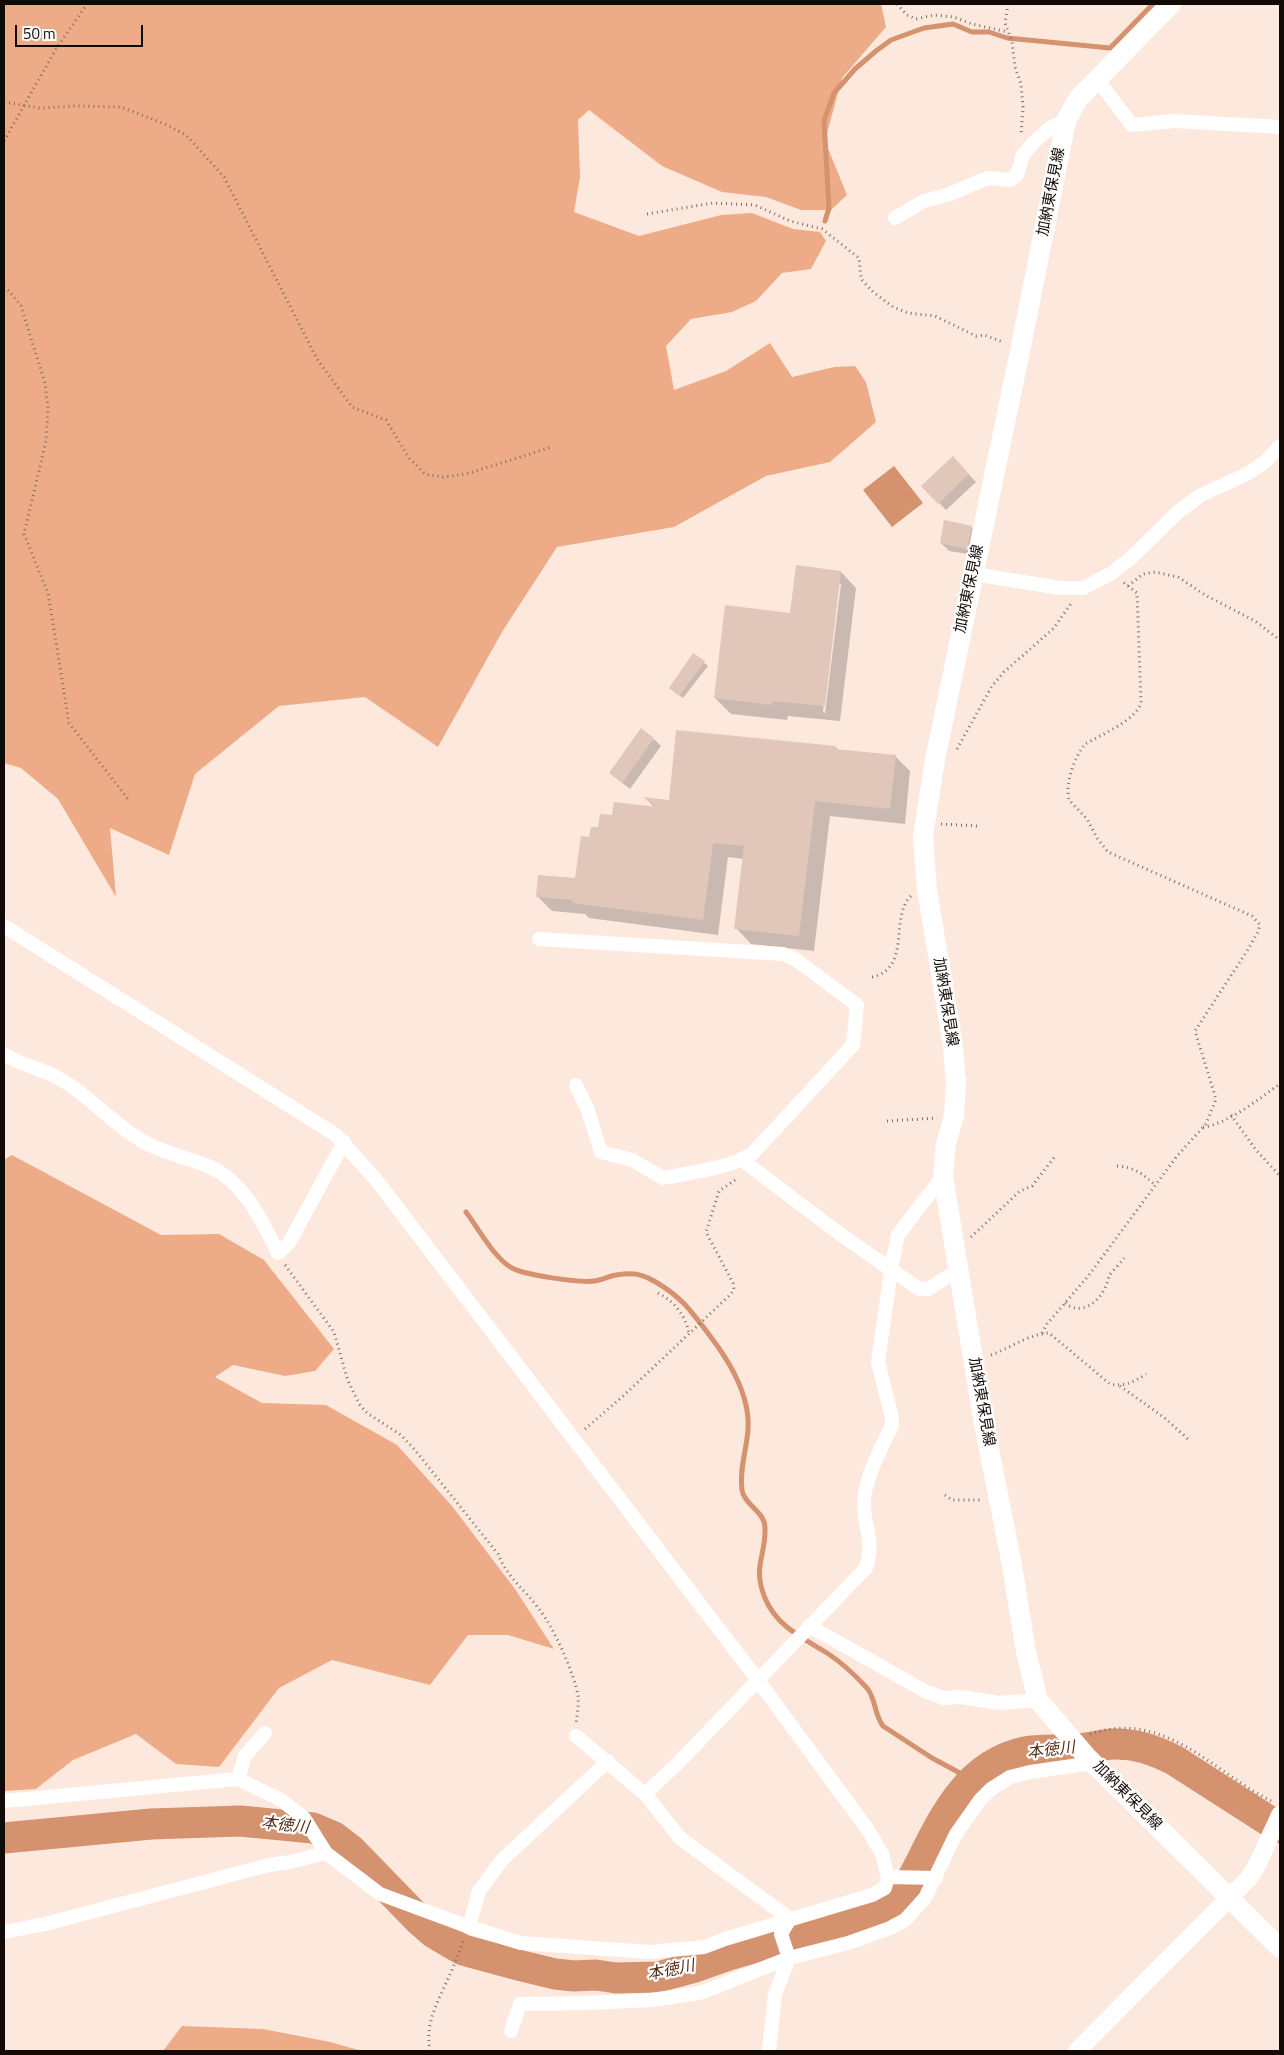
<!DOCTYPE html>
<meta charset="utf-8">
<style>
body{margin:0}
#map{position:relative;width:1284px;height:2055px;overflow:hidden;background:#fde8dd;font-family:"Titillium Web",sans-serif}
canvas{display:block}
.frame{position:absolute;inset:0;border:5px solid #120a06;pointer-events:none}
.scale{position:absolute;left:15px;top:25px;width:128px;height:22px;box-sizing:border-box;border:2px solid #120a06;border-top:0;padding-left:6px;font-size:15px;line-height:18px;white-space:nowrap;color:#120a06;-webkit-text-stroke:4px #fff;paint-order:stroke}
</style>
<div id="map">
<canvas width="1284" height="2055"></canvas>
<div class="frame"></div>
<div class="scale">50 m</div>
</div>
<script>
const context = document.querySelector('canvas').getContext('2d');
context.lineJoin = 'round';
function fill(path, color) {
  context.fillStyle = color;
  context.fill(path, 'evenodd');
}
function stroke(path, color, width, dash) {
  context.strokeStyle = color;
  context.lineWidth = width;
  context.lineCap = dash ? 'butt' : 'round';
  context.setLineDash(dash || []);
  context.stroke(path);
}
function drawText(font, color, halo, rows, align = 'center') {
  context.font = font + ' "Titillium Web","Noto Sans JP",sans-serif';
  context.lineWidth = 4.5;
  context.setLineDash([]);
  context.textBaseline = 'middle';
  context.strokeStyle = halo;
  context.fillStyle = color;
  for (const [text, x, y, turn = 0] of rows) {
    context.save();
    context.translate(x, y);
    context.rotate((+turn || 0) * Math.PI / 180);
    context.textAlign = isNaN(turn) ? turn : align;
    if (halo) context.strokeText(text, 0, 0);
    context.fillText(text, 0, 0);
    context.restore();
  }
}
const forest = new Path2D(`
 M4,4h877l5,23 -44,51 -17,63 22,54 -16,15h-30l-35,-13 -44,-5 -60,-26 -73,-56 -11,10 2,57 -6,35 65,24 82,-21 31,-2 41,16 27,3 6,9 -15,28 -29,4 -26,28 -24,11 -41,7 -25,27 8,44 52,-19 44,-28 22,34 42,-10 21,-1 11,16 10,40 -46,40 -64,14 -92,51 -117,20 -55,85 -64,115 -73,-50 -86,9 -84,68 -26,81 -59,-27 6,69 -58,-98 -37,-31 -17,-5z
 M12,1155l149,80 58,-1 45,26 70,89 -19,22 -30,5 -52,-11 -18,12 47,26 64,2 71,40 55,61 63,83 39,60 -46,-14h-40l-38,50 -98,-25 -53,28 -60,79 -43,-3 -40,-30 -63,26 -37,29 -32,2v-631z
 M182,2026l81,3 67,13 32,9h-199z`);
const water = new Path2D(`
 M894,466l29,37 -31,24 -29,-37z`);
const shadow = new Path2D(`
 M953,458l23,24 -30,28 -23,-24z
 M971,527l7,7 -4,21 -25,-4 -8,-8z
 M841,572l15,16 -16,133 -52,-5 -1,4 -56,-6 -16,-16 76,-84zM838,584h3l-16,129 -2,-1z
 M694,654l14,12 -25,32 -9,-7z
 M654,739l7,7 -31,43 -20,-16z
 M835,747l4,3 56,6 15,15 -5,53 -75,-8 -16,135 -63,-7 -15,-16 8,-69 -16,-2 -10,78 -129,-17 -4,-4 -33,-3 -15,-15 39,-17 23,-50 14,-13 42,-8 -9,-9 24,2z`);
const stream = new Path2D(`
 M825,221l4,-13 -5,-87 10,-28 21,-24 21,-18 15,-11 33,-12 29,-4 19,8h17l18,6 103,10 43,-44
 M466,1212c12,16 29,47 46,56 13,7 67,15 82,13 8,-1 15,-5 22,-6 6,-1 13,-2 19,-1 17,2 43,22 54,35 26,32 62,76 59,120 -1,20 -9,40 -6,61 2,15 23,21 23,38 1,29 -13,38 0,70 11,28 38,40 62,55 14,9 28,22 40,35 9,11 7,26 16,38l49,32 41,22`);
const river = new Path2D(`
 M4,1838l147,-14 89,-3 73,7 21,9 17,13 67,69 16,14 15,9 14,8 59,16 33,8 19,2 22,-1 20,3 42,-1 37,-10 37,-13 141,-41c9,-5 18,-9 26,-16 11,-10 17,-26 24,-39 23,-46 47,-94 102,-106 16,-3 33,-1 49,-3 13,0 25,-4 38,-5 23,-1 42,6 62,16l106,68`);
const building = new Path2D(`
 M953,456l16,18 -31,30 -17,-18z
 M944,520l28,6 -5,23 -27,-6z
 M796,565l45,6 -16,135 -53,-5v4l-58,-7 11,-93 65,8z
 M693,653l12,8 -26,35 -10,-8z
 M641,728l13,10 -32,45 -13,-10z
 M676,730l160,16 -1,3 61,6 -6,54 -75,-8 -16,135 -65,-7 10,-83 -31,-3 -10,77 -131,-17 1,-3 -37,-3 2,-22 37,3 6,-42 8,1 2,-10h7l2,-13 12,1 2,-13 43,5 -14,-10 26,3z`);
const path = new Path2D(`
 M897,4l10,11 9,4 18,-4 20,2 18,7 36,8
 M1008,4l-3,19 7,19 3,25 6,17 2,23 -2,28
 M4,102l36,6 36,-2 45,1 44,17 21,11 38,42 93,182 35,48 34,13 23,38 16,16 18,3 23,-3 86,-27
 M4,141l52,-92 31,-45
 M647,214l66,-11 42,2 35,16 32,8 37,29 2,21 12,13 20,15 15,6 27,3 41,20 8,-1 19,7
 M4,287l5,4 12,15 24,77 3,25 -2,33 -22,93 24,59 21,130 59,76
 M1128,586l15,-12 12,-2 23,5 27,18 50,26 25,19
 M957,749l35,-63 12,-14 50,-44 18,-26
 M941,824l37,2
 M872,977c40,-8 17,-61 39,-81
 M1231,1115l25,35 24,26
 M887,1121l50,-3
 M1203,1127c25,-3 57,-29 77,-43
 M1117,1166c17,1 26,8 38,19
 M971,1237l49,-46 12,-5 24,-31
 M285,1265l49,67 14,49 12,24 7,8 34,22 14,15 83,104c9,23 27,36 41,55 14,17 36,66 39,87 1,9 -1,19 -2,27
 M658,1293c16,8 28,23 31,41
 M1065,1303c15,13 33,0 40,-15 2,-4 3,-8 4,-12 4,-6 11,-12 15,-18
 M1042,1333l5,-9 42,-49 88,-119 29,-32 10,-25 -21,-68 52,-80 11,-19 2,-7 -8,-9 -144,-64 -11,-14 -10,-19 -18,-19c-4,-17 5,-42 16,-56 16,-9 51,-24 56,-41l-4,-110 -14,-11
 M991,1355c19,-7 38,-21 58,-22l61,51c14,3 24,-2 36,-10
 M1120,1386l46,33 22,20
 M585,1429l36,-31 110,-104 3,-5 -1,-6 -27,-51 13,-41 19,-13
 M945,1495l7,5h28
 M1090,1734c74,-25 122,37 181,67
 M430,2051c-6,-29 10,-53 21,-79 5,-11 9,-22 13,-33`);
const minor = new Path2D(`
 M1097,79l35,46 42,-4 106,6
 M895,218l29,-17 23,-6 41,-17 22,2 7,-5 6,-20 11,-13 16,-14 16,-7
 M974,574l86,14h23l29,-15 20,-16 47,-46 22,-16 44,-20 20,-13 15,-16
 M4,926l332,209 41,46 380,498 111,151 14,24 6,23 -3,11 -13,7 -147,44 -21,8 -54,5 -129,-9 -52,-16 -89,-33 -54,-41 -22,-35 -23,-18 -43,-21 -234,22
 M539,939l244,15 12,5 62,46 -4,40 -101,109c-26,15 -60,18 -89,24l-31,-18 -31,-8 -14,-44 -11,-23
 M4,1054c18,12 40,15 58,26 30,18 53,46 82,62 21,11 43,16 64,24 36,15 54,55 70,87l11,-10 55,-101
 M742,1160l98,74 79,55h9l29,-18
 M809,1626l116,65 18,7 18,-1 38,6 39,-3
 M576,1736l69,58 35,44 110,81
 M238,1779l7,-23 20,-23
 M645,1794l34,-32 187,-194c9,-27 -2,-39 -2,-65 0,-24 18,-56 28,-78v-7l-14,-56 13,-92 7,-35 45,-59
 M888,1877l48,1
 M469,1927l10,-36 23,-31 106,-99
 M4,1932l41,-8 224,-59 21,-3 36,-9
 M511,2031l9,-27 68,-1 63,-3 49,-7 89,-35 59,-15 42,-15 15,-8 20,-22 31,-64 24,-34 11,-11 19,-12 20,-5 63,-9
 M769,2051l6,-57 14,-36 -8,-24 9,-15`);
const tertiary = new Path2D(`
 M1077,2051l172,-173 8,-13 23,-50`);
const secondary = new Path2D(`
 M1171,4l-93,95 -12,22 -45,225 -86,414 -12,76 4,54 26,156 3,39 -2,31 -8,28 -3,32 40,243 29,146 14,87 12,48 49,57 193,191`);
const streetNames = [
 ["加納東保見線",1052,192,-79],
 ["加納東保見線",970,589,-78],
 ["加納東保見線",945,1002,81],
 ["加納東保見線",981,1402,80],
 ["加納東保見線",1127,1796,45]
];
const waterNames = [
 ["本徳川",1051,1751,-7],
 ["本徳川",285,1826,7],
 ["本徳川",671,1971,-11]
];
fill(forest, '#eeab87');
fill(water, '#d4926f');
fill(shadow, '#0003');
stroke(stream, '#d4926f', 5);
stroke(river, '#d4926f', 31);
fill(building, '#e0c7b9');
stroke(path, '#7d6f68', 3, [1, 4]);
stroke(minor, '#fff', 14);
stroke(tertiary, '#fff', 18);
stroke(secondary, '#fff', 20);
drawText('15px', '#120a06', '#fff', streetNames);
drawText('italic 16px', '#572c13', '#fff', waterNames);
</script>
